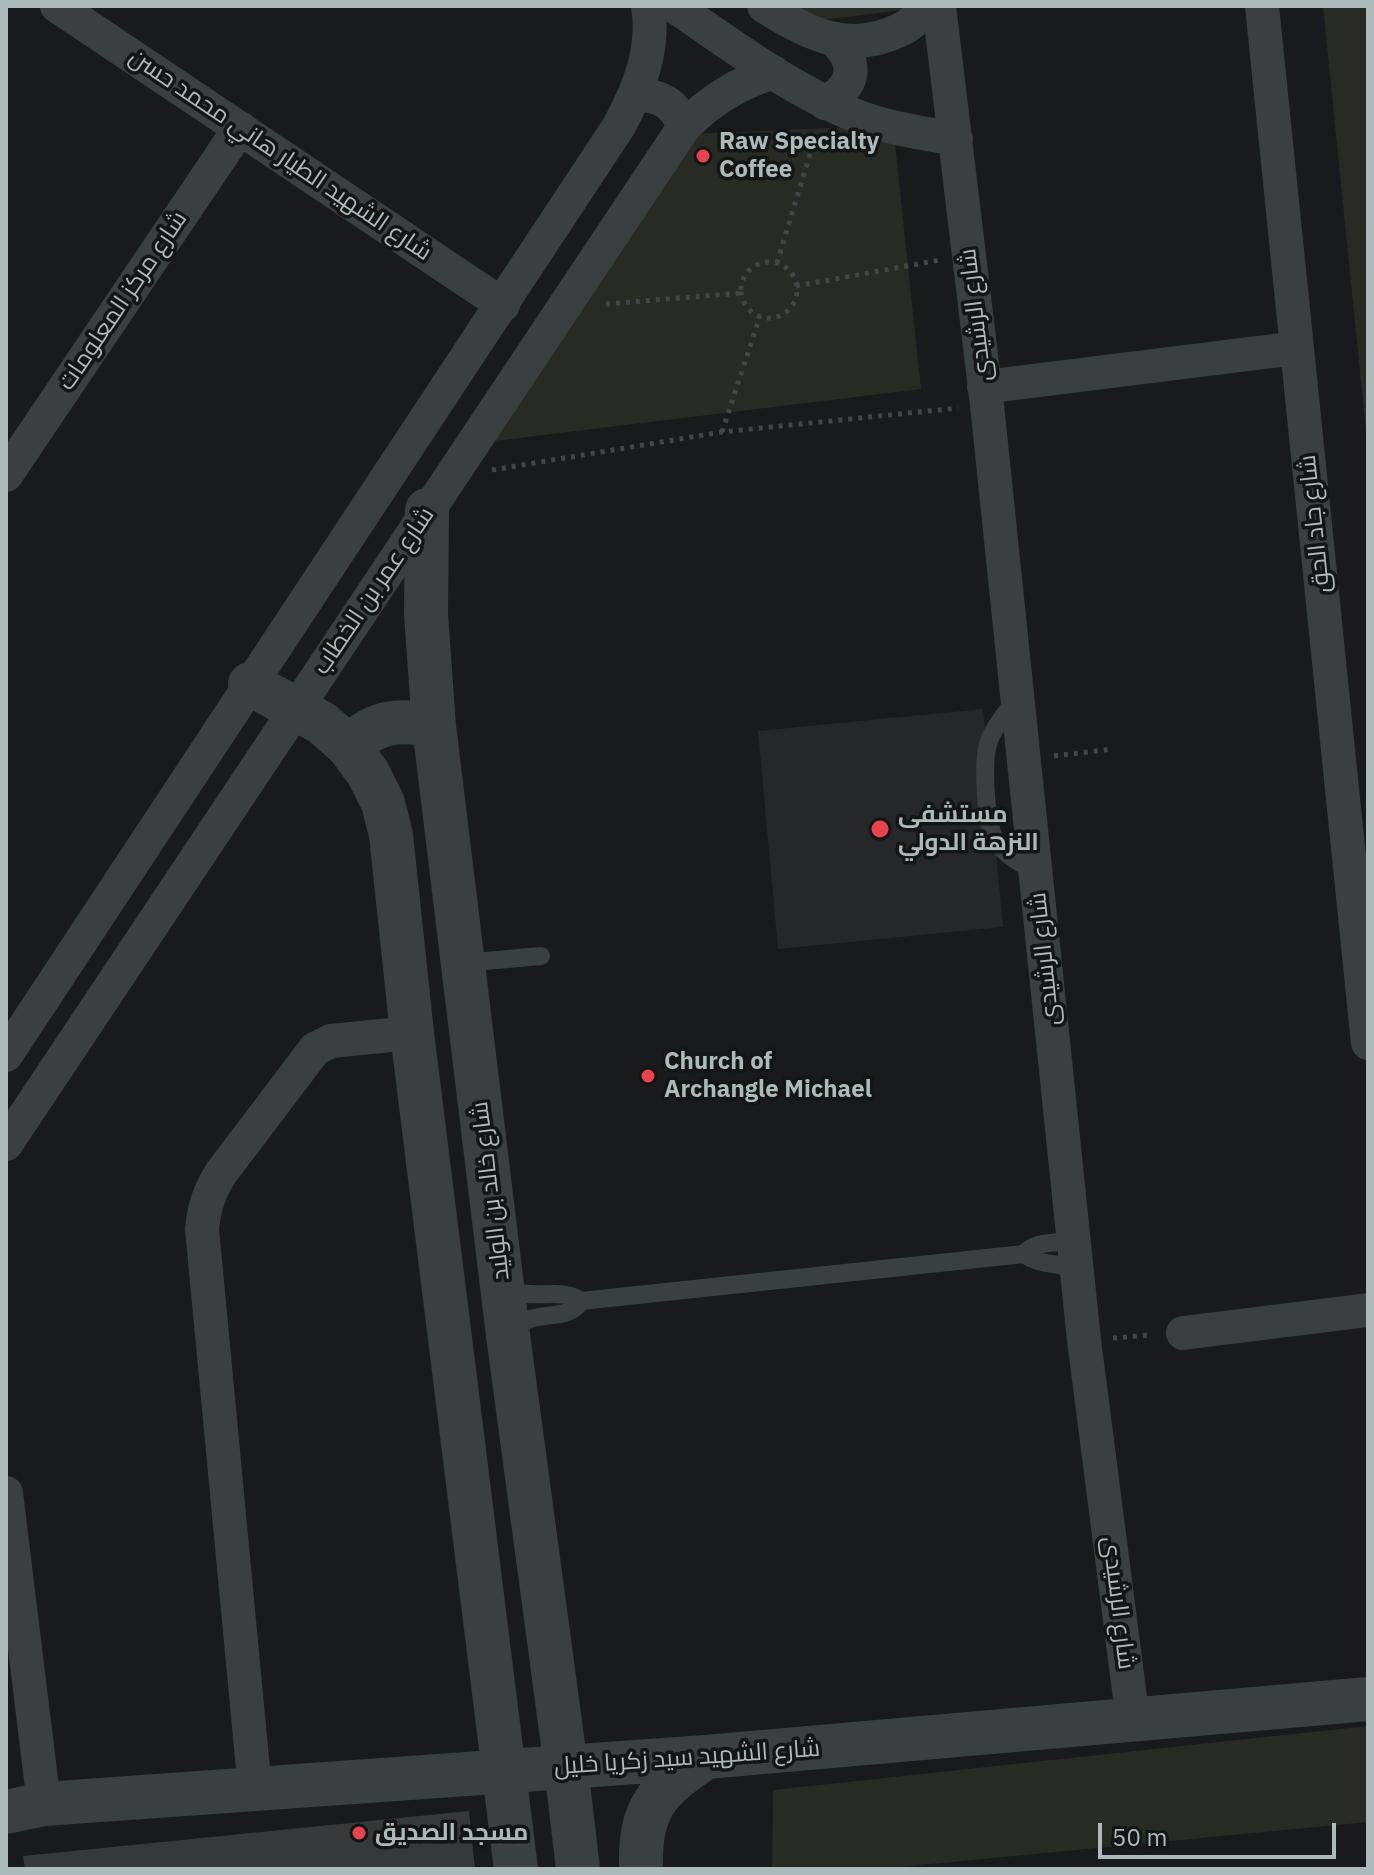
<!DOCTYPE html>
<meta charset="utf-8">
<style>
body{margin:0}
#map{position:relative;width:1374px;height:1875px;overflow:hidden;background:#191a1b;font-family:"IBM Plex Sans",sans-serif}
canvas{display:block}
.frame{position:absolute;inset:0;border:8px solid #acbab9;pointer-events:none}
.scale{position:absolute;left:1098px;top:1823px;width:238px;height:36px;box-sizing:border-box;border:4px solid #acbab9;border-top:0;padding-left:10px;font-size:24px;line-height:28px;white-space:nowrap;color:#acbab9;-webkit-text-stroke:6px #141516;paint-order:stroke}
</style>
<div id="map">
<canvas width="1374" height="1875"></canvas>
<div class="frame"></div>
<div class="scale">50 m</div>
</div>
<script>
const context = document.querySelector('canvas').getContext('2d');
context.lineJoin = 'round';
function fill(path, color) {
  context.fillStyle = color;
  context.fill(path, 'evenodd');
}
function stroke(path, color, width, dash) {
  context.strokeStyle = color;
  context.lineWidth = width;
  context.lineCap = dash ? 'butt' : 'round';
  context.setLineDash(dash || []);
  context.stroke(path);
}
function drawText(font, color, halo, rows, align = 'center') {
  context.font = font + ' "IBM Plex Sans",Cairo,sans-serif';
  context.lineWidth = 7;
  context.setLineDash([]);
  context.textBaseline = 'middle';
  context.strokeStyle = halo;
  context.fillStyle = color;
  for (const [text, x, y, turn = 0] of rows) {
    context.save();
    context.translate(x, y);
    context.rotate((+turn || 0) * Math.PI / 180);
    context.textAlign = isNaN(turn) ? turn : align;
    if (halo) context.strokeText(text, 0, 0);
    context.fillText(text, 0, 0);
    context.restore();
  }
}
const built = new Path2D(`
 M983,709l20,218 -225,22 -20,-218z`);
const green = new Path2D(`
 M791,6h128v2l-105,13z
 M1323,6h45v445z
 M893,125l28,264 -443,54 218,-309z
 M1368,1726v96l-489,47h-107l1,-79z`);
const building = new Path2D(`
 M469,1811l6,58h-450l-2,-13z`);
const path = new Path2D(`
 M741 290a28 28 0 1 1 56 0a28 28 0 1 1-56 0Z
 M777,263l39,-129
 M796,286l144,-26
 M606,304l135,-11
 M722,432l38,-116
 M492,470l230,-38 236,-24
 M1054,756l59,-7
 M1113,1338l38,-3`);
const service = new Path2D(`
 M1016,699c-9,13 -22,27 -27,42 -7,19 -4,83 7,100 8,14 25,22 39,31
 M463,963l78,-7
 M1024,1254c17,13 36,7 53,18
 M505,1288c26,14 57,-2 76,13l443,-47c15,-17 33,-6 50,-18
 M511,1331c23,-25 55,-6 70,-30`);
const minor = new Path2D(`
 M57,6l446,299
 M674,6c58,39 115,83 180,109 32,13 67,18 102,24
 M764,6c45,29 86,49 138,23 11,-5 20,-16 29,-23
 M939,6l48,399 97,935 49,381
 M1262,6l106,1037
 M636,95c25,0 39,8 48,32
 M825,103c30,-17 34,-38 10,-63
 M984,387l313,-39
 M6,475l234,-347
 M6,1055l613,-929c20,-37 36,-77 29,-120
 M6,1144l678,-1017c27,-27 53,-43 89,-55
 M1183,1333l185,-23
 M6,1493l38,311
 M255,1790l-53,-561c2,-21 7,-37 19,-56l94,-124 16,-8 81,-8`);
const tertiary = new Path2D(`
 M427,510l-1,104 8,112 74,609 58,432 12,102
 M250,684l72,39 26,23 20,27 15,30 8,32 21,198 104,836
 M348,746c29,-25 50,-28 86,-20
 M6,1812l38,-8 662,-47 662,-58
 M641,1869c-2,-61 16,-79 65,-112`);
const markers = [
 [703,156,8,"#e74450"],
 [880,829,10,"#e74450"],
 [648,1076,8,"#e74450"],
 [359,1833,8,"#e74450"]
];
const poiNames = [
 ["Raw Specialty",719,142],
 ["Coffee",719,170],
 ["مستشفى",898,815],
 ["النزهة الدولي",898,843],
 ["Church of",664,1062],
 ["Archangle Michael",664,1090],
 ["مسجد الصديق",375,1833]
];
const streetNames = [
 ["شارع الشهيد الطيار هاني محمد حسن",280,155,34],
 ["شارع مركز المعلومات",123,301,-56],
 ["شارع الرشيدى",976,315,-97],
 ["شارع جاد الحق",1315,524,-96],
 ["شارع عمر بن الخطاب",374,591,-56],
 ["شارع الرشيدى",1045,959,-96],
 ["شارع خالد بن الوليد",491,1191,-97],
 ["شارع الرشيدى",1118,1603,83],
 ["شارع الشهيد سيد زكريا خليل",687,1758,-4]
];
fill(built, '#252728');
fill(green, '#282b23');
fill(building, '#36393a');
stroke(path, '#404746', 5, [4, 6]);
stroke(service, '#3a3f40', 18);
stroke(minor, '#3a3f40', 34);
stroke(tertiary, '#3a3f40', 44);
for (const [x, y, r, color] of markers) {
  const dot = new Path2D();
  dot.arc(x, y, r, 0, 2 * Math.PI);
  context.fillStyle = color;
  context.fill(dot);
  stroke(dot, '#141516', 3);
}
drawText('bold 24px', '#acbab9', '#141516', poiNames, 'left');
drawText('24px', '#acbab9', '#141516', streetNames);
</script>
